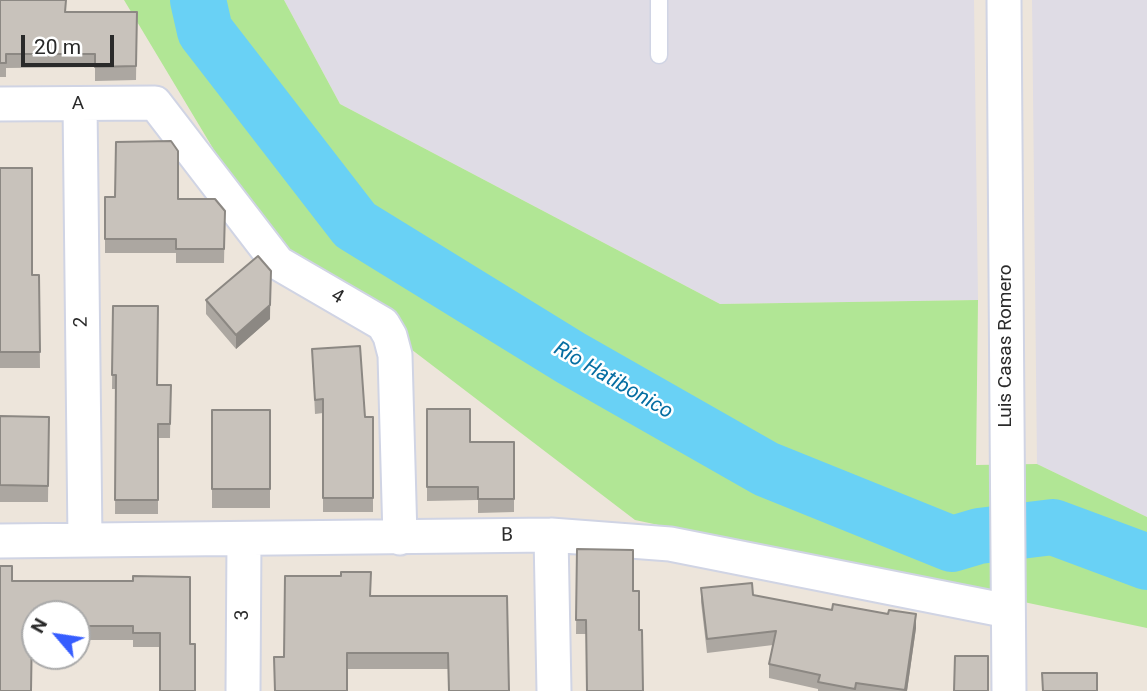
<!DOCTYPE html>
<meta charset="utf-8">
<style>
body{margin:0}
#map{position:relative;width:1147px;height:691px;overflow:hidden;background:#ede5db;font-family:Roboto,sans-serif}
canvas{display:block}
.north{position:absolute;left:21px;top:600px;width:70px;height:70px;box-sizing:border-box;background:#fff;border:2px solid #aaa;border-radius:50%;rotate:299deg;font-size:19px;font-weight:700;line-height:28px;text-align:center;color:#2a2a2a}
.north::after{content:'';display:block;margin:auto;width:24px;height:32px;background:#365dff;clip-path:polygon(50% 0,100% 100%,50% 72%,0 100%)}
.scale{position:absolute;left:21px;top:35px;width:93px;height:32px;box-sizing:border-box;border:4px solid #2a2a2a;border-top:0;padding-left:9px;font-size:21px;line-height:24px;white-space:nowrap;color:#2a2a2a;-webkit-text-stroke:5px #fff;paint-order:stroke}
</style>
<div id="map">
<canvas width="1147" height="691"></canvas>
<div class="north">N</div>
<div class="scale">20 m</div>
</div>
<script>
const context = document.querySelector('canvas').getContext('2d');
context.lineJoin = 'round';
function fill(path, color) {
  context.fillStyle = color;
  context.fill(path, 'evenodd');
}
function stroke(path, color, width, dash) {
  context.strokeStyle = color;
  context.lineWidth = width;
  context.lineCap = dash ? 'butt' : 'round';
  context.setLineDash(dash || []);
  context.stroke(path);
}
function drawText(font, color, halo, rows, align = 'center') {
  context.font = font + ' Roboto,sans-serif';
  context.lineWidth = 5;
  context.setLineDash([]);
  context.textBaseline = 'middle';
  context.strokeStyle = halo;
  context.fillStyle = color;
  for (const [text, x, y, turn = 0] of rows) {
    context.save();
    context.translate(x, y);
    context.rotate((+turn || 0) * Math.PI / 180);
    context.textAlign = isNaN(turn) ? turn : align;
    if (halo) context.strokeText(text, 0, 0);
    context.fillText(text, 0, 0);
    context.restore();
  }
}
const industrial = new Path2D(`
 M284,0h690l4,300 -258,4 -380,-200z
 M1032,0h115v517l-110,-53z`);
const green = new Path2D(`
 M124,0h160l56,104 380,200 258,-4 -2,165 61,-1 110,53v111l-512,-108 -367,-280z`);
const river = new Path2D(`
 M198,0l7,31 150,194 216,133 195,111 186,75 27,-8 74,-9 94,35`);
const lane = new Path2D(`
 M659,0v55`);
const street = new Path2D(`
 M1004,0l5,691
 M0,104l155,-1 123,160 105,61 7,12 5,19 5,183
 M80,104l5,436
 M551,535l3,156
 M0,541l551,-6 119,9 338,67
 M243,691l1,-151`);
const wall = new Path2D(`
 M0,0l66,12h71l-1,68 -41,1v-14l-89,1v9h-6z
 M0,168l32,107h7l1,93h-40z
 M105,197l73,2 47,12 -1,52h-48v-10h-71z
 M271,271l-1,48 -34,30 -30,-35v-14z
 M113,306l44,79h14l-1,53h-12v76h-43l1,-125h-4z
 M312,349l53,68h8v95h-50v-99l-8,1z
 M427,409l43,33h44v70l-36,1v-13l-51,1z
 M212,410h58v98h-58z
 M0,416l49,1 -1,85h-48z
 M577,549l56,1 -47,84h-10z
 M190,577l-30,70h-27v-7h-56v-26h-42v26h-3l-20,-59h121z
 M701,588l52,7 163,33 -9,63h-89v-2l-49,-11v-14l4,-19 -66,8 -6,-51z
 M370,596l139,95 -61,-22h-101l-63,-12z`);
const shadedWall = new Path2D(`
 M270,305v14l-34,30v-14z
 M916,614v14l-9,63h-2z`);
const building = new Path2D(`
 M0,0h66l-1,12h72l-1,54 -41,1v-13h-89v9h-6z
 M171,141l7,10v48h37l10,12 -1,38h-48v-10h-71v-42h10l1,-55z
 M0,168h32v107h7l1,77h-40z
 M258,256l13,15 -1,34 -34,30 -30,-35z
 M113,306h45l-1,79h14l-1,39h-12v76h-43l1,-125h-4z
 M360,346l5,71h8v81h-50v-99l-8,1 -3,-51z
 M427,409h43v33h44v57h-36v-12h-51z
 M212,410h58v79h-58z
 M0,416l49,1 -1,69 -48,-1z
 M577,549l56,1v41h6v39h3l1,61h-56l-1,-71h-10z
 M0,566h12v15h121v-5l57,1v67h5v47h-35v-58h-27v-7h-56v-12h-42v12h-3l-1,65h-31z
 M341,572h30l-1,24h137l2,95h-60l-1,-38h-101v38h-72l-1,-34h10l1,-81h56z
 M752,583l1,12 79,15 1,-6 55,10 1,-4 27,4 -11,76 -49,-7 -1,6 -37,-7 2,-7 -51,-11 7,-33 -69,8 -6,-51z
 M955,656h33v35h-34z
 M1042,673h55v18h-54z`);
const streetNames = [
 ["A",78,104],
 ["4",337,297,30],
 ["2",82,322,-91],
 ["Luis Casas Romero",1006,346,-90],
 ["B",507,536,-1],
 ["3",243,615,-89]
];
const waterNames = [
 ["Río Hatibonico",613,381,30]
];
fill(industrial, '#dfdce5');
fill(green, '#b1e695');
stroke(river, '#69d1f5', 56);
stroke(lane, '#d0d4e4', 19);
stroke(street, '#d0d4e4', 37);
stroke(lane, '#fff', 16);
stroke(street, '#fff', 33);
fill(wall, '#aca7a1');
fill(shadedWall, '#8c8883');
fill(building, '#c8c2bb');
stroke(building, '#8c8883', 2);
drawText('19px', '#2a2a2a', '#fff', streetNames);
drawText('italic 21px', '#066ea2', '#fff', waterNames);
</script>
